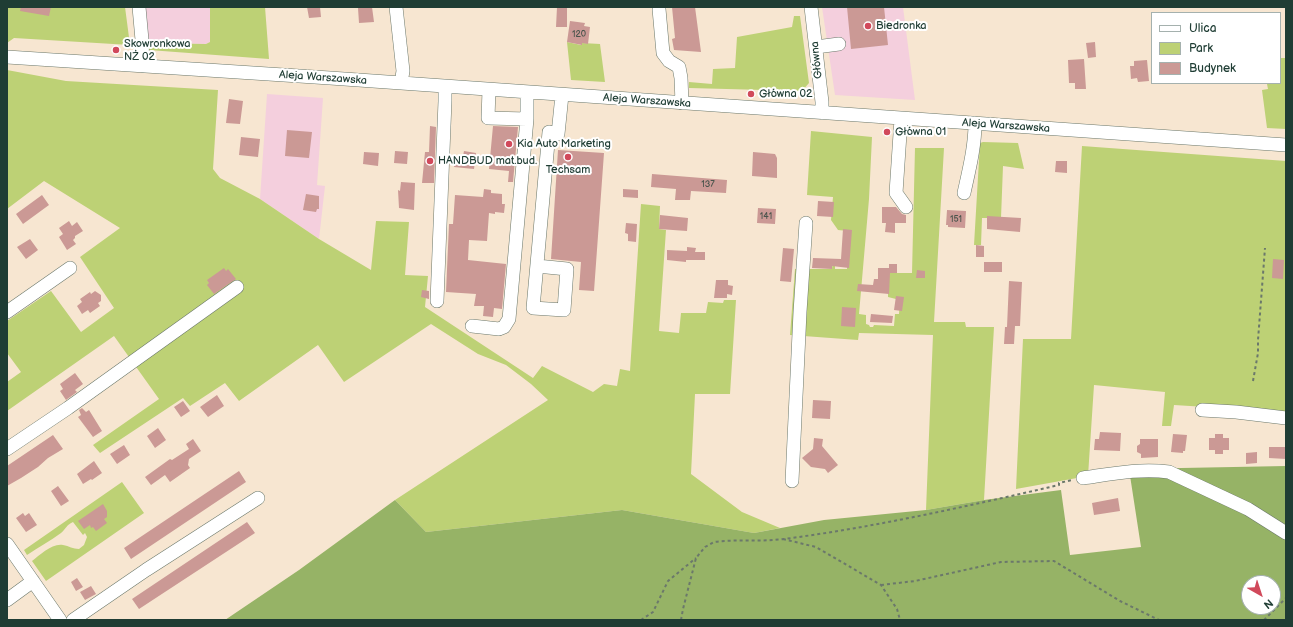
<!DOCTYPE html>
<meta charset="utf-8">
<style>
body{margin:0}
#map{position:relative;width:1293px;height:627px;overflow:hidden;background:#f7e6d1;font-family:"Balsamiq Sans",sans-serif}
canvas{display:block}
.frame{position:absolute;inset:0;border:8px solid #1f3d34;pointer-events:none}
.legend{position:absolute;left:1151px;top:12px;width:130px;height:72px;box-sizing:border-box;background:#fff;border:1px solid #a5b1ae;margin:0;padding:5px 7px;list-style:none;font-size:12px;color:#1f3d34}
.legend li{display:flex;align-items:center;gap:8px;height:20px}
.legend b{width:20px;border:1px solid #a5b1ae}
.north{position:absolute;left:1241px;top:575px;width:40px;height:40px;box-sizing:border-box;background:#fff;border:1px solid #a5b1ae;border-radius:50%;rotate:141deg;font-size:11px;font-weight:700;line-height:16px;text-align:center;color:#1f3d34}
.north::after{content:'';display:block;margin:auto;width:14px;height:18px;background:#d1495b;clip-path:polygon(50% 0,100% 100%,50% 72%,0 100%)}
</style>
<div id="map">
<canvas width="1293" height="627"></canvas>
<div class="frame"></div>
<ul class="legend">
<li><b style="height:5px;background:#fff"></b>Ulica</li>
<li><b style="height:11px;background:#bdd175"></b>Park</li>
<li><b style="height:11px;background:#cb9995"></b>Budynek</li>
</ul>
<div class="north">N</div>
</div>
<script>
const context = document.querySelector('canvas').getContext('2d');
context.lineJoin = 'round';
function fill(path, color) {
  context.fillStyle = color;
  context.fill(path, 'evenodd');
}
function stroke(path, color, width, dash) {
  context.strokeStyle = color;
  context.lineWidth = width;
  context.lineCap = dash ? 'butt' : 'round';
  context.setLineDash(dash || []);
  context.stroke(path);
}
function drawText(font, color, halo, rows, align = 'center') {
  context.font = font + ' "Balsamiq Sans",sans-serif';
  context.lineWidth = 4;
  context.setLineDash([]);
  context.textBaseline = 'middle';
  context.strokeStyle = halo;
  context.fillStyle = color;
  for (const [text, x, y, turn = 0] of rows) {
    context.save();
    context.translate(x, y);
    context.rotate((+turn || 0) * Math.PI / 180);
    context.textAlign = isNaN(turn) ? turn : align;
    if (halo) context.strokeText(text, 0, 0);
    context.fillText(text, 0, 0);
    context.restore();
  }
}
const built = new Path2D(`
 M144,7h66v35l-4,2 -58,-1z
 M822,7h81l12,93 -80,-5z
 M267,94l56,4 -6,87 8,1 -6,53 -59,-40z`);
const green = new Path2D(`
 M7,7h118l5,38 -116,-7 -7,5z
 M210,7h55l4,52 -120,-9 -1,-7 58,1 4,-2z
 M794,16h6l9,67 -7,8 -113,-3v-6l23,2 1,-15 22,-1 2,-31 55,-10z
 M567,42l14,3 1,-2 18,1 5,38 -34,-2z
 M1280,58h6v71l-19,-1 -5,-38 6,-1 -1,-5 13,-1z
 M7,70l59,11 152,9 -5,79 7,9 40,21 59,40 52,31 5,-49 33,1 -4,53 23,1 -3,31 108,71 9,-12 51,26 11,-8 13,2 3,-17 10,2 11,-167 19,2 -1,23 7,1 -7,101 20,2 2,-20h25l2,-11 15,1 1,-3h12l-6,94h-35l-4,80 51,38 38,16 -26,5 -132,-23 -196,22 -31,-32 153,-100 -17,-16 -25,-19 -28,-11 -47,-30 -87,58 -26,-37 -79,56 -14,-18 -35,23 -7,-8 -83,55 -7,-8 66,-46 -45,-63 -107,75v-29l14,-10 -14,-19v-32l44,-30 30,41 33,-24 -34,-51 40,-29 -76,-47 -37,28z
 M811,131l61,6 -3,62 -10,115 7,1v9l3,1 1,2h3l1,-2 20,1 1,-12h4l1,-14 -12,-3v-24h24l3,-125h29l-10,174h31l1,5h28l-10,173 -58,10 7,-175 -74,-2 -1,7 -68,-5 5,-66h37l1,-10 2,2v8h12l1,-38 -10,-1 -7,-10 2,-23 -26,-2z
 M983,142l35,1 6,26 -21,-3 -2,52h-19l-1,27h-7l6,-102z
 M1082,146l204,15v251l-112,-7 -3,21h-9l3,-34 -71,-7 -6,91 -72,13 7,-150h48z
 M122,482l22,31 -98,68 -14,-20c8,-6 20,-18 31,-16 6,1 10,4 16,4l5,-4 3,-8 -2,-4 -2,2 -10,-13c-7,3 -7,7 -12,11 -11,8 -22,14 -34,22l-3,-5z`);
const forest = new Path2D(`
 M1286,466v154h-1061l74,-50 96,-70 31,32 196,-22 132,23 70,-13 102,-10 58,-10 77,-10 9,65 71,-8 -12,-78zM1249,583h24v24h-24z`);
const building = new Path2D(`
 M21,7h30l-2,9 -29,-5z
 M307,7h13l1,10 -12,1z
 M372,7l2,15 -15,1 -1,-15z
 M557,7h10v20h-11z
 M672,7h23l6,45 -27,-2 -2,-11 3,-1z
 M847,7h37l4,38 -37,4z
 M570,21l15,2 -1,3 6,1 -2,17 -6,-1v2l-15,-3z
 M1095,42l1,15 -8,1 -2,-15z
 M1084,59l2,30h-11v-6h-6l-1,-23z
 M1147,60l2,21 -11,1 -1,-4 -6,1 -1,-13h4v-5z
 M229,99l14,2 -3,23 -14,-1z
 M430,126l6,1 -2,56h-12l3,-31h4z
 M493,126l25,1 -5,55h-5l1,-11 -20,-2z
 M287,130l25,2 -3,26 -24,-2z
 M241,137l19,2 -2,18 -19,-2z
 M558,150l46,3 -10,138 -15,-1 2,-28 -30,-3z
 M395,151l13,1 -1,12 -13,-1z
 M464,151l12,2 -2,16 -20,-2 2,-11h7z
 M364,152l15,1 -1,13 -15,-2z
 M753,152l22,2 2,4v20l-25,-2z
 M1056,161h11v12l-12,-1z
 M652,174l75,6 -1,13 -35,-2 -1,9h-15l1,-11 -25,-2z
 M401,182l14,1 -1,27 -15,-2 -1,-18 2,1z
 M484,189l7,1v3l11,1v10h3l-1,9 -9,-1v2l-6,-1 -2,28 -18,-1 -1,20 38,4 -4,45 -8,-1 -1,9 -10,-1 1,-10h-10l2,-12 -30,-2 3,-68h4l2,-29 28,2z
 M623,189l15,1v8l-15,-1z
 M306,194l13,2v13h-2l-1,3 -13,-2z
 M42,195l7,10 -26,19 -7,-10z
 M818,201l16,1 -1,15 -16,-1z
 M882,207h14l6,7 4,1v8h-11v10l-10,-1 1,-9h-4z
 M758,208l18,1 -1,15 -18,-1z
 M947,210l19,1 -1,17 -17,-1v-2h-2z
 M660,215l28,3 -1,13 -28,-2z
 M987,216l34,2 -1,14 -33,-3z
 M69,221l3,5 5,-4 6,9 -8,5v2l-2,2 3,4 -9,6 -8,-13 4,-3 -4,-6z
 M626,223l11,1 -1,18 -8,-1v-7l-3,-1z
 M843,229l9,1 -3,38 -17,-2v3l-20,-1 1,-10 28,1z
 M30,239l8,11 -12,9 -9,-12z
 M976,245l8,1v11h-8z
 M687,247l9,1 -1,4h10v8h-19v2l-19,-2v-10l20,1z
 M783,248l11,1 -3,33 -11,-1z
 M1273,259l11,1 -1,19 -11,-1z
 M984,262h18v10h-18z
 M889,264h8v9h-7l-1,21 -32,-3 1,-7 15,1 1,-6h4v-11h11z
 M224,268l2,3 2,-2 8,10 -22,15 -7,-9 2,-2 -2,-3z
 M917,270l8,1v7h-9z
 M716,280h12v5l5,1 -1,9 -5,-1v4h-13z
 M1009,281l13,1 -2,44h-5l-1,18h-10l1,-17h2z
 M422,290l7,1v8l-8,-2z
 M95,291l6,4v6l-3,2 2,3 -10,7 -2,-3 -6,4 -5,-8 5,-4 -2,-3 10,-7 1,2z
 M896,296l8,1 -2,14 -8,-1z
 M842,307l14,1 -1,19 -14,-1z
 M871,314l22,2 -1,7 -22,-1z
 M75,373l8,11 -8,6 2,2 -11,8 -6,-9 3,-2 -3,-5z
 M217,395l7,11 -16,11 -8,-10z
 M813,400l18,1 -1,18 -18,-1z
 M183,401l7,10 -9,6 -7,-10z
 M82,408l4,4 3,-2 13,21 -9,6 -15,-20 3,-2 -2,-5z
 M158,428l8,12 -11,8 -8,-12z
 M1100,432l21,1 -1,18 -26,-1 1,-11h4z
 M1173,434l14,1 -2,16h-2v2l-12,-1z
 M1215,434h8v4h6v12h-6v4h-8v-4h-6v-12h6z
 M53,435l10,14 -15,9 -10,9 -17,11 -14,8v-20z
 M814,438l9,1 -1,7 16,19 -10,8 -3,-4 -14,-2 -9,-9 11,-9z
 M193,439l8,12 -12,8 -1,6 2,3 -20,14 -5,-7 -14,10 -6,-8 25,-18 2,1 17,-11 -3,-5z
 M1140,439h18v18l-17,1v-4l-4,-2v-6l3,-2z
 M124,445l6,10 -13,9 -7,-10z
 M1269,447h17v12l-17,-1z
 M1257,452v11l-11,1v-11z
 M94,461l8,12 -10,7 -1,-1 -8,5 -6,-10z
 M239,471l7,11 -115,77 -7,-11z
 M58,486l11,15 -8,5 -10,-15z
 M1118,498l2,13 -26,4 -2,-12z
 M103,504l4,7v6l-3,2 3,4 -11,8 -3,-4 -2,1 -1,-3 -6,4 -6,-8z
 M23,513l2,3 4,-3 8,12 -11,7 -10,-14z
 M247,522l8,11 -116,76 -7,-10z
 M77,578l6,9 -7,4 -5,-9z
 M91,586l5,8 -11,6 -5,-8z`);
const path = new Path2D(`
 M1253,381l5,-28v-13l7,-92
 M783,539l33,8 65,38 16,24 3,11
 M881,585l34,-4 86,-19 53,-1 66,40 39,19
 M641,620l12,-8 15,-31 28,-23
 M681,620l2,-11 13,-51 9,-11 9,-5c23,-3 46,0 70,-3 92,-12 184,-33 275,-54v-2l13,-3
 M1264,620l22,-22`);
const minor = new Path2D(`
 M139,7l3,33 1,26
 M396,7l7,64 -2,12
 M811,7l11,95v11
 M659,9l4,44 6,8 10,6 2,11 1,25
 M816,47l23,-3
 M7,57l323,21 956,67
 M489,90l-1,28 39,1
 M901,119l-5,74 10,14
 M964,193c5,-23 11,-46 11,-70
 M537,266l30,3 -3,41 -31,-2 16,-176 9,2 4,-39
 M437,301l8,-200v-14
 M7,312l63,-44
 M472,326l27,3 5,-2 5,-8 18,-200v-27
 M1202,410l34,2 50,6
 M7,449l61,-41 169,-121
 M1083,478c28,-4 57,-10 86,-6l79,37 38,24
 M792,481l8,-169 6,-89
 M7,544l53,76
 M7,600l26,-19
 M73,620l73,-50 112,-72`);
const markers = [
 [868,26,4,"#d1495b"],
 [116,50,4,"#d1495b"],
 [751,94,4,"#d1495b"],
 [887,132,4,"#d1495b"],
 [509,144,4,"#d1495b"],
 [568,157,4,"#d1495b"],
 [430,161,4,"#d1495b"]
];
const numberNames = [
 ["120",579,35],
 ["137",708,185],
 ["141",766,217],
 ["151",956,220]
];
const poiNames = [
 ["Biedronka",876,26],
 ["Skowronkowa",124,44],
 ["NŻ 02",124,57],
 ["Główna 02",759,94],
 ["Główna 01",895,132],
 ["Kia Auto Marketing",517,144],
 ["HANDBUD mat.bud.",438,161],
 ["Techsam",568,170,"center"]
];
const streetNames = [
 ["Główna",817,60,-96],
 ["Aleja Warszawska",323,78,4],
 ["Aleja Warszawska",647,101,4],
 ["Aleja Warszawska",1006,126,4]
];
fill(built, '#f4cfdd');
fill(green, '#bdd175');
fill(forest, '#96b366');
fill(building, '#cb9995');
stroke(minor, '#6b786b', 14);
stroke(path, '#6b786b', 2, [3, 3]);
stroke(minor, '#fff', 13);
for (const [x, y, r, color] of markers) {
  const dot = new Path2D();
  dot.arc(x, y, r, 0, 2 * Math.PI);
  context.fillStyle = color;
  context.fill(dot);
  stroke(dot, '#fff', 1.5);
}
drawText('9px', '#4a544c', null, numberNames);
drawText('11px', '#1f3d34', '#fff', poiNames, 'left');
drawText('11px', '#1f3d34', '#fff', streetNames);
</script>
